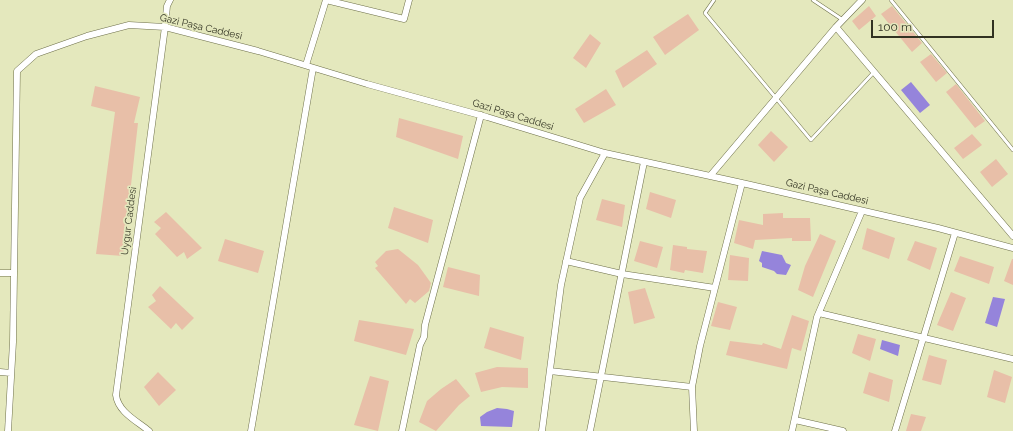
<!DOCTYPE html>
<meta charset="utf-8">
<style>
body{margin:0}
#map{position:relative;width:1013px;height:431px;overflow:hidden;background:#e4e8bd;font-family:Raleway,sans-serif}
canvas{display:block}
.scale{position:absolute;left:871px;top:20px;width:123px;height:18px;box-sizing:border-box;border:2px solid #313222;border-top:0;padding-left:5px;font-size:12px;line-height:14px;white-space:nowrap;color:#313222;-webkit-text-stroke:3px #e4e8bd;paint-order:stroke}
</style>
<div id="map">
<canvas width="1013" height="431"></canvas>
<div class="scale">100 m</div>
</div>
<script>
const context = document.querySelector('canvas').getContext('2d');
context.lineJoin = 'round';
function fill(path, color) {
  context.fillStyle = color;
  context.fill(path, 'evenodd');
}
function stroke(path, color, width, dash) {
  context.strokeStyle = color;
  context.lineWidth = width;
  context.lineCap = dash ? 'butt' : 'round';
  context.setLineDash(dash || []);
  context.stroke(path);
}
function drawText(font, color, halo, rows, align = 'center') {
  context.font = font + ' Raleway,sans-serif';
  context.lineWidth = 3.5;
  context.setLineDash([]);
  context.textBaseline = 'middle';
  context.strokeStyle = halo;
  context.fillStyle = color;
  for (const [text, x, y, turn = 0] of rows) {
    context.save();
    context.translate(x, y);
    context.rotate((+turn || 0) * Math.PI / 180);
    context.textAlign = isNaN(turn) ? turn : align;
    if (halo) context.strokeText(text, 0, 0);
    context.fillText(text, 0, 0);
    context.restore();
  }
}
const water = new Path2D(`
 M911,82l19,23 -10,8 -19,-23z
 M762,251l20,4 4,8 5,2 -5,10 -9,-1 -3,-3 -12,-4v-4l-3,-2z
 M993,297l12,2 -8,28 -12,-4z
 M882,340l18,5 -2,11 -18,-7z
 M497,408l10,1 7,2 -2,16 -31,-1 -1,-9 7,-5z`);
const building = new Path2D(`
 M869,6l7,10 -17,14 -7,-9z
 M892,6l30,37 -10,9 -31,-38z
 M688,14l11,16 -34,25 -12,-18z
 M590,34l11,9 -15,25 -13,-10z
 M647,50l10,14 -34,24 -8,-17z
 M931,54l16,19 -11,9 -16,-20z
 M956,84l29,37 -10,7 -29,-36z
 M95,86l45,11 -6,26h4l-15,133 -27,-2 19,-142 -24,-6z
 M606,89l10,16 -32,18 -9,-14z
 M399,118l64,18 -5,23 -62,-22z
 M771,131l17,16 -14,15 -16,-17z
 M972,134l10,11 -19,14 -9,-11z
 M996,159l12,15 -16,13 -12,-15z
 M650,192l26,8 -5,18 -25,-9z
 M602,199l23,6 -3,22 -26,-7z
 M394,207l39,13 -5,23 -40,-15z
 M166,212l36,36 -15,11 -3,-7 -7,5 -22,-23 6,-6 -7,-6z
 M783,213v5h27l1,23h-19v-3l-37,2 -2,9 -19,-6 5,-23 24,5v-11z
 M867,228l28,10 -6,21 -27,-10z
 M820,234l16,7 -23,56 -15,-7 7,-24z
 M225,239l39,12 -6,22 -40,-12z
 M640,241l23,6 -6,21 -23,-7z
 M915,241l22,7 -7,22 -23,-10z
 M673,245l14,2v2l20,2 -4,22 -18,-3 -1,3 -14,-3z
 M398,249l20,16 13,18 -2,8 -14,12 -5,-4 -4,5 -31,-36 3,-2 -3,-4 11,-11z
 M730,255l19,3 -1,23 -20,-1z
 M960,256l34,11 -5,17 -35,-13z
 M1012,259h1v26l-9,-4z
 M448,267l32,8 -1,21 -36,-9z
 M160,286l34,32 -12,12 -6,-7 -5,6 -23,-22 8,-6 -4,-6z
 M645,288l10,30 -21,6 -6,-32z
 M951,292l15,6 -13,33 -16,-6z
 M718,302l19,5 -7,23 -19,-4z
 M792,315l17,6 -8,30 -9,-3 -5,21 -61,-14 4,-14 32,4 1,-2 18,6z
 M359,320l55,9 -8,26 -52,-14z
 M490,327l34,10 -3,23 -37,-12z
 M858,334l18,5 -6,22 -18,-8z
 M929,355l18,5 -6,25 -19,-5z
 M497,367l31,1v20l-26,-1 -21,5 -6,-19z
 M994,370l18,7 -7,26 -18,-6z
 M158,372l18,18 -17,16 -15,-19z
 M869,372l24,8 -4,22 -26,-9z
 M370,376l19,5 -11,50 -24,-6z
 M456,379l14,17 -11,9 -23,26 -17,-9 8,-21 14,-12z
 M911,414l15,3 -5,14h-15z`);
const service = new Path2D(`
 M714,0l-9,13 106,127 63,-68
 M813,0l30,20
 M891,0l122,150`);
const minor = new Path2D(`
 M836,27l177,209
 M306,65l20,-65 78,19 5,-19
 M710,176l126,-149 26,-27
 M566,261l56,13 93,14
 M0,273h14
 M819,313l194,46
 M550,371l142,16
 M0,372l11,1
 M795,420l48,11
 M8,431l5,-89 4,-271 19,-17 51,-18 42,-11 36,2 93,24 109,33 120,33 118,36 137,30 196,45 75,20
 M149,431c-12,-10 -31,-19 -33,-36l49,-368 2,-21 3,-6
 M251,431l62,-363
 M402,431l18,-86 4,-8 1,-12 56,-210
 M542,431l19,-146 19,-87 25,-45
 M590,431l54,-269
 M694,431l-2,-44 8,-41 42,-163
 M792,431l25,-114 45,-106
 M895,431l60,-198`);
const streetNames = [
 ["Gazi Paşa Caddesi",201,27,13],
 ["Gazi Paşa Caddesi",513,115,17],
 ["Gazi Paşa Caddesi",827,192,13],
 ["Uygur Caddesi",129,221,-83]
];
fill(water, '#9584db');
fill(building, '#e8bfa8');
stroke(service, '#6e704a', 4);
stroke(minor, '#6e704a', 7);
stroke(service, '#fff', 3);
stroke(minor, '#fff', 6);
drawText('10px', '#313222', '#e4e8bd', streetNames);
</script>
